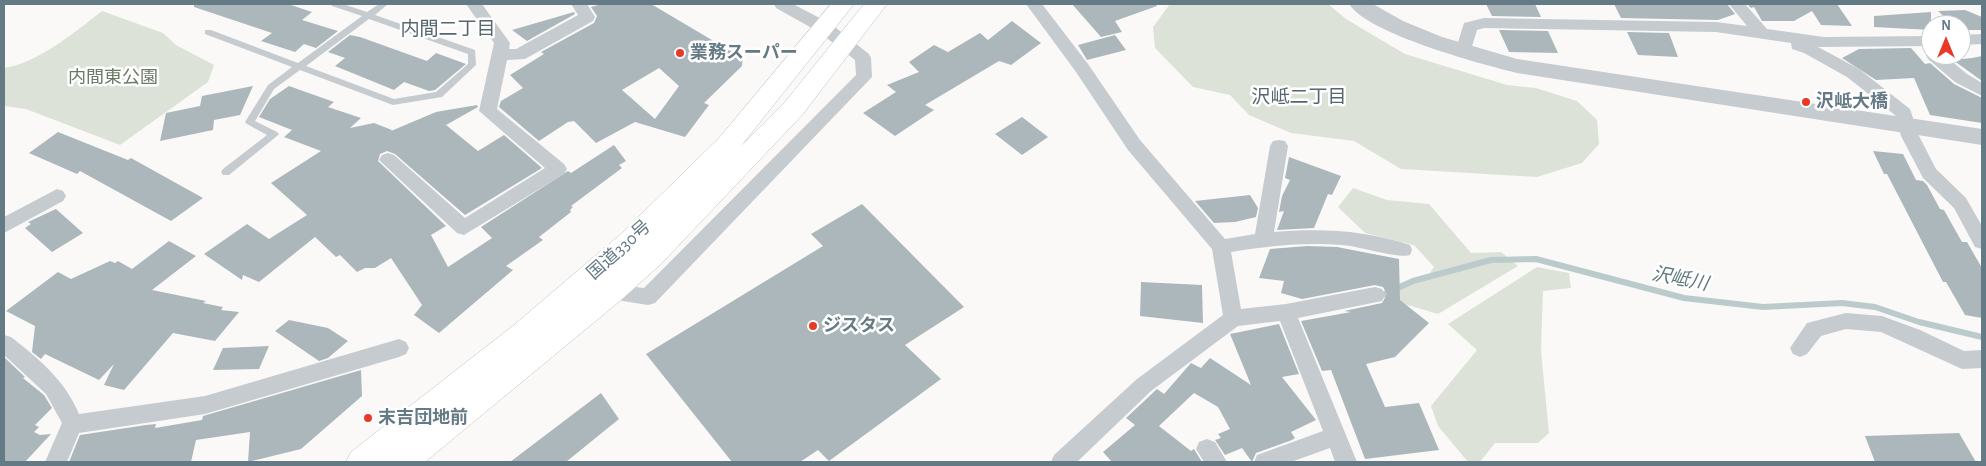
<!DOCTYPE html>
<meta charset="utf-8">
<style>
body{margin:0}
#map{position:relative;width:1986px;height:466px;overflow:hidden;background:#faf9f8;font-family:"Alegreya Sans",sans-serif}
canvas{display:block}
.frame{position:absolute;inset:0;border:5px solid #647a84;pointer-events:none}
.north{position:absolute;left:1921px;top:15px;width:50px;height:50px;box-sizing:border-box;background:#fff;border:1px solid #c1cace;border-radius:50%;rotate:0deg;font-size:14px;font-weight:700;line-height:20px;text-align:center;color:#647a84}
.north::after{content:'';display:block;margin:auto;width:18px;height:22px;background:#ea3828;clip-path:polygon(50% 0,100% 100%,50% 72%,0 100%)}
</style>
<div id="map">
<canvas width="1986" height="466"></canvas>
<div class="frame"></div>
<div class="north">N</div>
</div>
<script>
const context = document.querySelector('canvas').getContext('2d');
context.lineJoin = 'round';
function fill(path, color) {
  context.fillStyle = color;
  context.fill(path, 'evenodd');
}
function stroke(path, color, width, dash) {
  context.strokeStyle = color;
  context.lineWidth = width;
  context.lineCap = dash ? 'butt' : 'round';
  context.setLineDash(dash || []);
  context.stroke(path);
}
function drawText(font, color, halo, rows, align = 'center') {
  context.font = font + ' "Alegreya Sans","Noto Sans JP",sans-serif';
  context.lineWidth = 5;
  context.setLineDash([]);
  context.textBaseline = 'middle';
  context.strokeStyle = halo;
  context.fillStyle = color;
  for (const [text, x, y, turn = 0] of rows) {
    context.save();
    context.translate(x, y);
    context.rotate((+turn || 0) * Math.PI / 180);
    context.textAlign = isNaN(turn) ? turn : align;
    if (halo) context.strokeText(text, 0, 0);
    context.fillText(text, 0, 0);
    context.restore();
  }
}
const green = new Path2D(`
 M1170,4h158l18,15 59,35 102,31 29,3 41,13 20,19 2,24 -17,19 -45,14 -136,-8 -47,-28 -63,-8 -42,-18 -19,-20 -37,-8 -38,-39 -2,-21z
 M102,11l61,22 13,12 38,20 -6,17 -88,63 -94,-36 -22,-3v-38c34,-5 71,-36 98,-57z
 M1353,188l34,12 42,4 42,49 30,-1 17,14 -80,48 -44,-13 -8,-13 44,-15 4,-6 -20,-22 -49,-12 -27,-26z
 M1537,267l32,6 2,15 -28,3 -2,60 8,82 -11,10h-43l-15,19h-12l-30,-36 -7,-20 46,-56 -29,-26z`);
const stream = new Path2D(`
 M1378,297l35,-16 78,-21 45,-1 148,39 79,9 79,-4 33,4 44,15 63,15`);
const building = new Path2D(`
 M194,4h94l24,8 -10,8 36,11 -22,17 -12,-4 -9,8 -34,-11 11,-8 -78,-26z
 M602,4h49l83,49 9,1 -1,12 -38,37 5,2 -24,32 -50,-15 -39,21 -22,-22 -6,1 -29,19 -40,-34 2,-6 22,-13 -13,-13 34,-21 -3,-2 53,-29 3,-7 -6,-9zM659,68l20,18 -24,33 -33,-29z
 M1072,4h84l1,2 -42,15 7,11 -21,5z
 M1486,4h49l6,13 -49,-1z
 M1614,4h113l8,10 -17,6 -97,-2z
 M1747,4h90l15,22 -31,-1 -9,-14 -18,10h-32l-8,-14 -3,1z
 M1965,10l17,7v13h-21v-5h-8l-15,-14z
 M574,12l1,2 -48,27 -15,-11z
 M1931,12v18l-57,-3v-11z
 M1012,21l29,22 -30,22 -12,-4 -74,44 9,5 -39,26 -32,-23 33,-21 -9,-7 32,-13 -10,-10 25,-17 14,7 32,-19 8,7z
 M1499,30l49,1 10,22 -49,-1z
 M1627,32l42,1 9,24 -40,-2z
 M350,35l10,2 67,24 9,-8 30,11 -31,26 -6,1 -25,-9 -10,8 -59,-24 10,-8 -17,-6z
 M1115,35l11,15 -39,10 -9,-15z
 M1911,48l14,16 5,-1 24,21 28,14v25l-52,-8 -16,-37 -38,2 -34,-22 17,-9z
 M1982,56v25l-29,-21 19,-2z
 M253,86l-13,29 -26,5 -1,10 -53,11 6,-28 34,-7 2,-10z
 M289,86l45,16 -6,5 33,11 -11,10 24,-5 18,7 -1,1 45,-19 41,-7 1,2 -32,18 32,26 26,-16 38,33 -77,47 -70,-61 -8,-3 -7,3 -2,7 68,65 -15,9 17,32 44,-29 -11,-11 87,-56 3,2 43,-28 12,16 -7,4 3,3 -51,38 2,1 -3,3 1,2 -32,25 4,3 -37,26 7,4 -74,63 -25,-18 8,-10 -31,-47 -16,10h-10l-8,4 -17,-17 -4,2 -21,-20 -56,45 -16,-7 -1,5 -38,-26 43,-30 22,15 38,-24 -36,-32 50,-32 -37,-14 8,-7 -33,-13 11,-18z
 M1022,117l26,20 -26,18 -27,-21z
 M58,132l70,28 3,-2 72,40 -32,23 -91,-50 -3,3 -48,-21z
 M1873,151l30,3 13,26 7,1 4,4 13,24 4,1 18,32h5l15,26v50l-17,-3 -19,-33h-3l-56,-108h-3z
 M1289,157l52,19 -9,19 -4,-1 -14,34 -37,2 7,-19 -5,1 3,-16 8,-16 -5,-2z
 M1250,195l8,13 -2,9 -21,5 -21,1 -19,-22z
 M862,204l102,103 -59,38 36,34 -112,82 -11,-11 -18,12h-68l-86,-108 177,-108 -12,-12z
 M56,209l27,24 -31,19 -27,-24 6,-4 -3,-2z
 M169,241l27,15 -44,34 54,11 -3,2 20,4 -2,3 18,2 -24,29 -42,-8 -49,57 -20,-5 10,-21 -15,16 -54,-26 -4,5 -9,-7 3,-26 -29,-15 52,-39 13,7 39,-18 5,2 3,-2 14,8z
 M1307,246l30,1 62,12 1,41 29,23 -34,34 -29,7 19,43 34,-4 20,47 -74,9 -34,-89 -9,1 -21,-50 50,-9 -7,-1 38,-8 5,-9 -4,-7 -8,-2 -73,14 -21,-6 3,-12 -25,-3 11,-29z
 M1141,282l61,3 1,38 -63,-7z
 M289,320l39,8 20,13 -20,17 -9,3 -44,-30z
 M1279,324l20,50 -17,3 34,43 -25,12 4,6 -3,2 -36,13 -4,9 -10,-14 -17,7 -10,-15 6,-2 -3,-4 12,-5 -12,-22 -24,-14 -35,33 32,25 3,-2 8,13h-90l-9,-10 32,-27 -9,-7 31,-29 7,5 27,-31 10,5 9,-10 41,27 -21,-51z
 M269,346l-10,23 -46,1 10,-22z
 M4,357l21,20 -2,1 21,17 8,13 -17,17 4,2 -5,5 6,3 11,-1 -26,28h-21z
 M361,370l1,26 -61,53 -53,13 2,-30 -54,8 -5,22h-122l11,-27 66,-10 10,-1 -1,4 47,-8 1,-4z
 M601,393l18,26 -53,43h-56z
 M1959,433l17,29h-101l-10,-26z`);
const service = new Path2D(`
 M331,4h12l24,8 12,-8h9l-13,11 100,35 1,15 -34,32 -49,8 -93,-35 -26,19 -19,32 22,11 2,2 -2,2 -48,39h-6l-2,-3 2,-3 44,-34 -20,-11 -2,-2 23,-37 24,-18 -87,-33v-4h6l87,33 64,-47 -30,-10zM369,19l99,35v10l-32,28 -42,7 -88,-33z`);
const minor = new Path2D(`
 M466,4h16l28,39 -1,6h7l62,-34 -7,-11h16l8,13 -2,4 -68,38 -18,1 -10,49 67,55 3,5 -3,5 -100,61 -7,-2 -78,-73 3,-5 6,-2 6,2 71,63 80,-50 -66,-57 15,-68z
 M774,4h19l38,20 38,30 2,4 1,19 -217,226 -7,2 -44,-7 -3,-6 3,-6 7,-2 33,4 212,-213 -1,-15 -36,-28 -43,-24z
 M1026,4h16l46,60 52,76 85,99 30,-5 15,-88 3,-5 6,-1 6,1 3,5 -14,86c47,-4 91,-2 136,13l2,5 -2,5c-12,4 -51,-9 -68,-10 -37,-3 -74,1 -111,7l10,57 45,-5 89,-17 7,2 3,6 -3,6 -84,17 59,144h-22l-5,-14 -39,14h-37l3,-7 66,-24 -43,-110 -42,5 -87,65 -74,71h-26l3,-7 83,-76 86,-64 -11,-66 -84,-99 -52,-78z
 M1729,4h16l22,25 57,8 107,-1v10l-113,1 41,22 51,40 9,27 17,33 30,29 16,28v23l-7,-2 -21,-39 -31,-30 -22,-42 -5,-20 -49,-39 -43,-24 -12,-4 -1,-6 -75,-11 -232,-4 -7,2 -8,26h-12l-2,-4 9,-29 20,-5 232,4 31,4z
 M1982,34v10l-21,1v-10z
 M1931,50v5h13l23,19 15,9v13l-27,-14 -27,-23 -2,-4z
 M57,189l6,2 3,5 -3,5 -59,32v-16z
 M1846,313l36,3 38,14 44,21 18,-1v18l-20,1 -81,-37 -35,-3 -25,7 -14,18 -7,3 -7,-3 -3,-6 17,-25z
 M4,335l7,2c28,22 54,43 68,77l126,-18 194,-57 7,3 3,6 -3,6 -7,3 -194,57 -126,19 -12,29h-22l17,-39 -16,-29 -42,-39z
 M1207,439l8,3 12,20h-23l-8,-13 3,-7z`);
const tertiary = new Path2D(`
 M1349,4h24l30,17 39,16 75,22 465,70v16l-465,-72c-36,-9 -149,-39 -168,-69z`);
const trunk = new Path2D(`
 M831,4h23l-113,142 44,-44 79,-98h23l-84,110 -142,150 -40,36 -196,162h-79l5,-10 163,-127 108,-92 97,-95z`);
const markers = [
 [680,53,5,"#ea3828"],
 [1806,102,5,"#ea3828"],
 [813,326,5,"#ea3828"],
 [368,418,5,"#ea3828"]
];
const poiNames = [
 ["業務スーパー",690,53],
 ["沢岻大橋",1816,102],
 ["ジスタス",823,326],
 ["末吉団地前",378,418]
];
const parkNames = [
 ["内間東公園",113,78]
];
const streetNames = [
 ["国道330号",619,250,-42]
];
const neighbourhoodNames = [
 ["内間二丁目",448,29],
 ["沢岻二丁目",1299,97]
];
const waterNames = [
 ["沢岻川",1680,279,11]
];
fill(green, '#dde2d8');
stroke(stream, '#bbcbcc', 6);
fill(building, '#acb7bb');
stroke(trunk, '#b8bec0', 1);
fill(service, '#c5cbce');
fill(minor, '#c5cbce');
fill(tertiary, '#c5cbce');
fill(trunk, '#fff');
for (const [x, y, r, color] of markers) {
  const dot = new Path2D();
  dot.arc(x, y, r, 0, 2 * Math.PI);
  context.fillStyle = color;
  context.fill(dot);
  stroke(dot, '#fff', 2);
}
drawText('bold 18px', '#647a84', '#fff', poiNames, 'left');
drawText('18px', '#6b7a63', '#fff', parkNames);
drawText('18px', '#647a84', '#fff', streetNames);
drawText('19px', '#56676e', '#fff', neighbourhoodNames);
drawText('italic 19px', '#5e797d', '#fff', waterNames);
</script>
